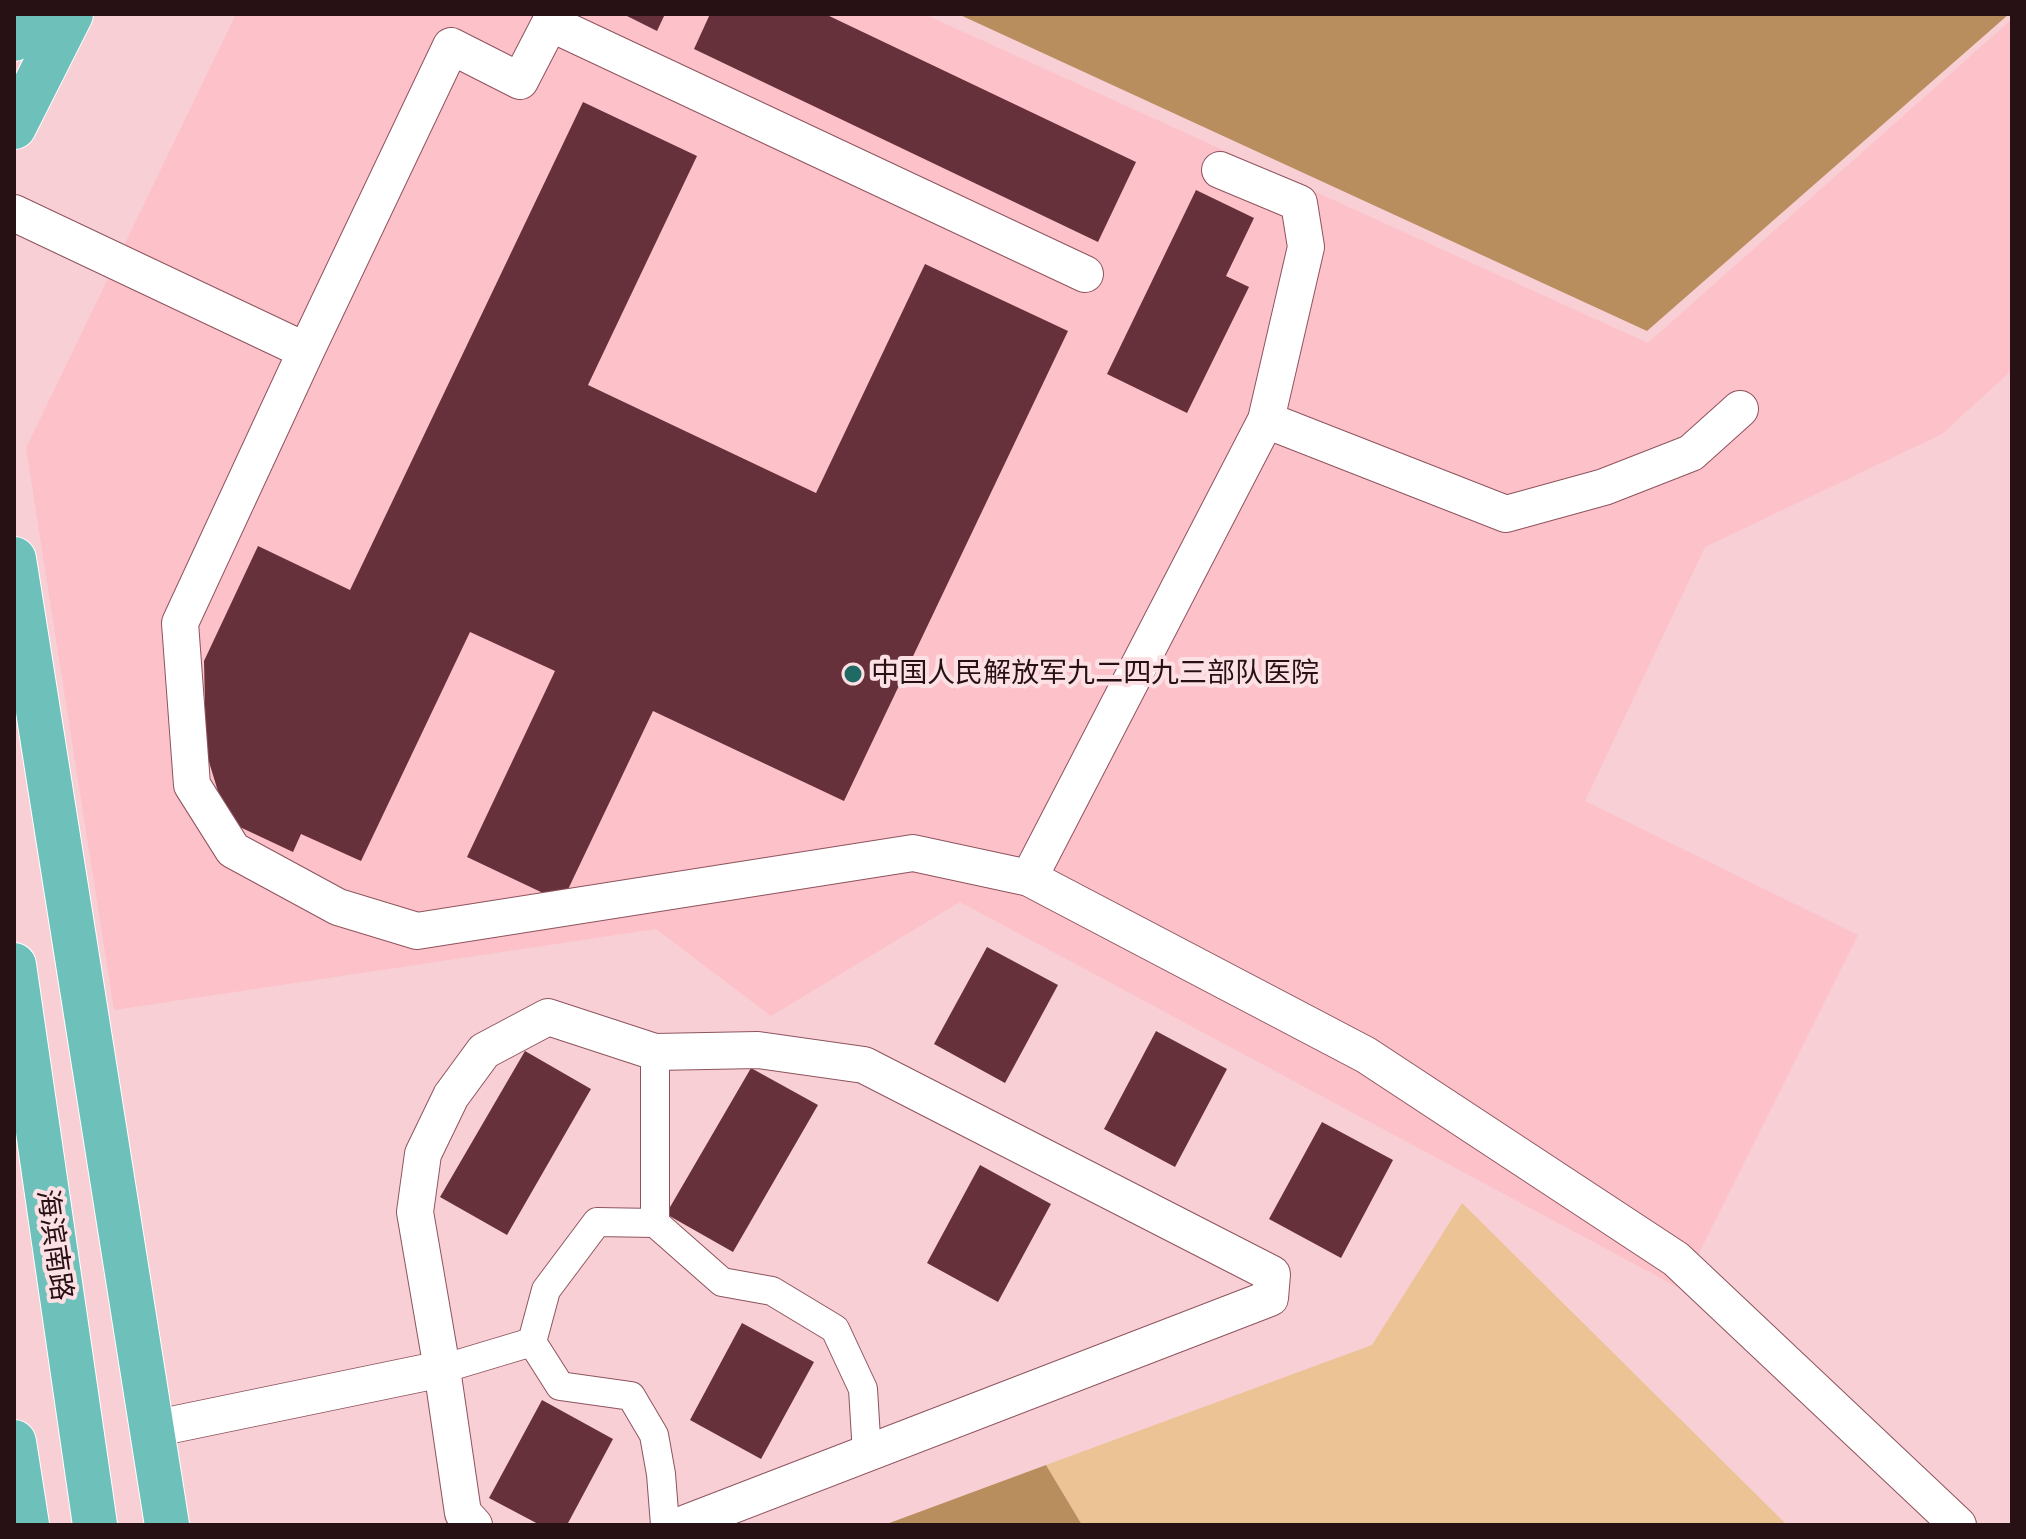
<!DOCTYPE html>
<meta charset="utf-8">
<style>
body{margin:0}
#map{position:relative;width:2026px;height:1539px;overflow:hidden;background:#f8cfd5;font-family:"Alegreya Sans",sans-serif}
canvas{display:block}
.frame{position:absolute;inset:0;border:16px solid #281115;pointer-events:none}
</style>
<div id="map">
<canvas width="2026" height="1539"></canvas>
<div class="frame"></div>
</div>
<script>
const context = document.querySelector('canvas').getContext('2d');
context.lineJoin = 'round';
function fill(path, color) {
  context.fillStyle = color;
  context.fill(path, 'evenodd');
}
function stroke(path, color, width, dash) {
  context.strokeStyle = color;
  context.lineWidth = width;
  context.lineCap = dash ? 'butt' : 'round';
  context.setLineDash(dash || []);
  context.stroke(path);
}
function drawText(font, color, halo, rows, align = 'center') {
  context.font = font + ' "Alegreya Sans","Noto Sans SC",sans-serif';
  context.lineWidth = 8;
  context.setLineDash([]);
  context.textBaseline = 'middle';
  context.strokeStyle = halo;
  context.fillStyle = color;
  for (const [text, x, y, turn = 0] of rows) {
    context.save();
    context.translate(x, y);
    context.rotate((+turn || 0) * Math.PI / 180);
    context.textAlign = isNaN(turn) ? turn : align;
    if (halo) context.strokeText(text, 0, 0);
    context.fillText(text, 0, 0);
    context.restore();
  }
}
const built = new Path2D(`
 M236,14h688l724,329 364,-324v351l-70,64 -237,113 -120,254 273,134 -177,354 -721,-387 -189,114 -115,-87 -542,81 -88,-562z`);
const green = new Path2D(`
 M1462,1203l325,322h-705l-36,-60 326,-120z`);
const forest = new Path2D(`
 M958,14h1051l-362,317z
 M1046,1465l36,60h-198z`);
const building = new Path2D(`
 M623,14h42l-8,17z
 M710,14h115l311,148 -38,80 -404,-193z
 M583,102l114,54 -109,229 228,108 109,-229 143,67 -224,470 -191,-90 -91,191 -95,-45 88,-186 -85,-39 -109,229 -60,-27 -8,18 -66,-31 -21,-69 -2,-91 54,-115 92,44z
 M1196,190l58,28 -28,58 23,11 -62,126 -80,-39z
 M987,947l71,38 -53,98 -71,-39z
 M1156,1031l71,38 -52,98 -71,-38z
 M525,1051l66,38 -84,146 -67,-38z
 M751,1068l67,37 -85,147 -67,-38z
 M1322,1122l71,38 -52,98 -72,-39z
 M980,1165l71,39 -53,98 -71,-39z
 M742,1323l72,39 -53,97 -71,-39z
 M542,1400l71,39 -46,86h-27l-51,-27z`);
const pedestrian = new Path2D(`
 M655,1052v171
 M442,1369l90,-27
 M665,1525l-4,-51 -7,-39 -23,-39 -71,-10 -28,-44 14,-52 51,-68 58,1 67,59 50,9 63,38 28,60 4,65`);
const minor = new Path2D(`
 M14,213l292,138
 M1085,274l-535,-251 -30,58 -69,-35 -145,305 -126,272 12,162 41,65 105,57 79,24 496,-78 116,25 337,177 310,204 282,266
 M1266,420l240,94 98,-27 87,-34 49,-44
 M1029,878l237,-458 40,-173 -7,-44 -79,-33
 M152,1429l290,-60
 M474,1525l-11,-12 -21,-144 -27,-157 8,-58 28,-58 33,-45 64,-34 107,35 103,-2 106,15 408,209 -2,24 -589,227`);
const trunk = new Path2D(`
 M14,39l13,-25
 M14,127l57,-113
 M14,559l153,966
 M14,965l81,560
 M14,1442l13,83`);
const markers = [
 [853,674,10,"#1f6a65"]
];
const poiNames = [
 ["中国人民解放军九二四九三部队医院",871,674]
];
const streetNames = [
 ["海滨南路",54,1245,82]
];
fill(built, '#fdc1c9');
fill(green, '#ecc394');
fill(forest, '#b88e5e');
fill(building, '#67313b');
stroke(pedestrian, '#8e545e', 30);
stroke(minor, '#8e545e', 38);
stroke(trunk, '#fff', 46);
stroke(pedestrian, '#fff', 28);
stroke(minor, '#fff', 36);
stroke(trunk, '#6ec0bb', 44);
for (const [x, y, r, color] of markers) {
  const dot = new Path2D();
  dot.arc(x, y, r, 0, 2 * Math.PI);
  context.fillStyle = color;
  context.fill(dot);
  stroke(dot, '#fce0e4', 3);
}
drawText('28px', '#281115', '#fce0e4', poiNames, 'left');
drawText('28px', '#281115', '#fce0e4', streetNames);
</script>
